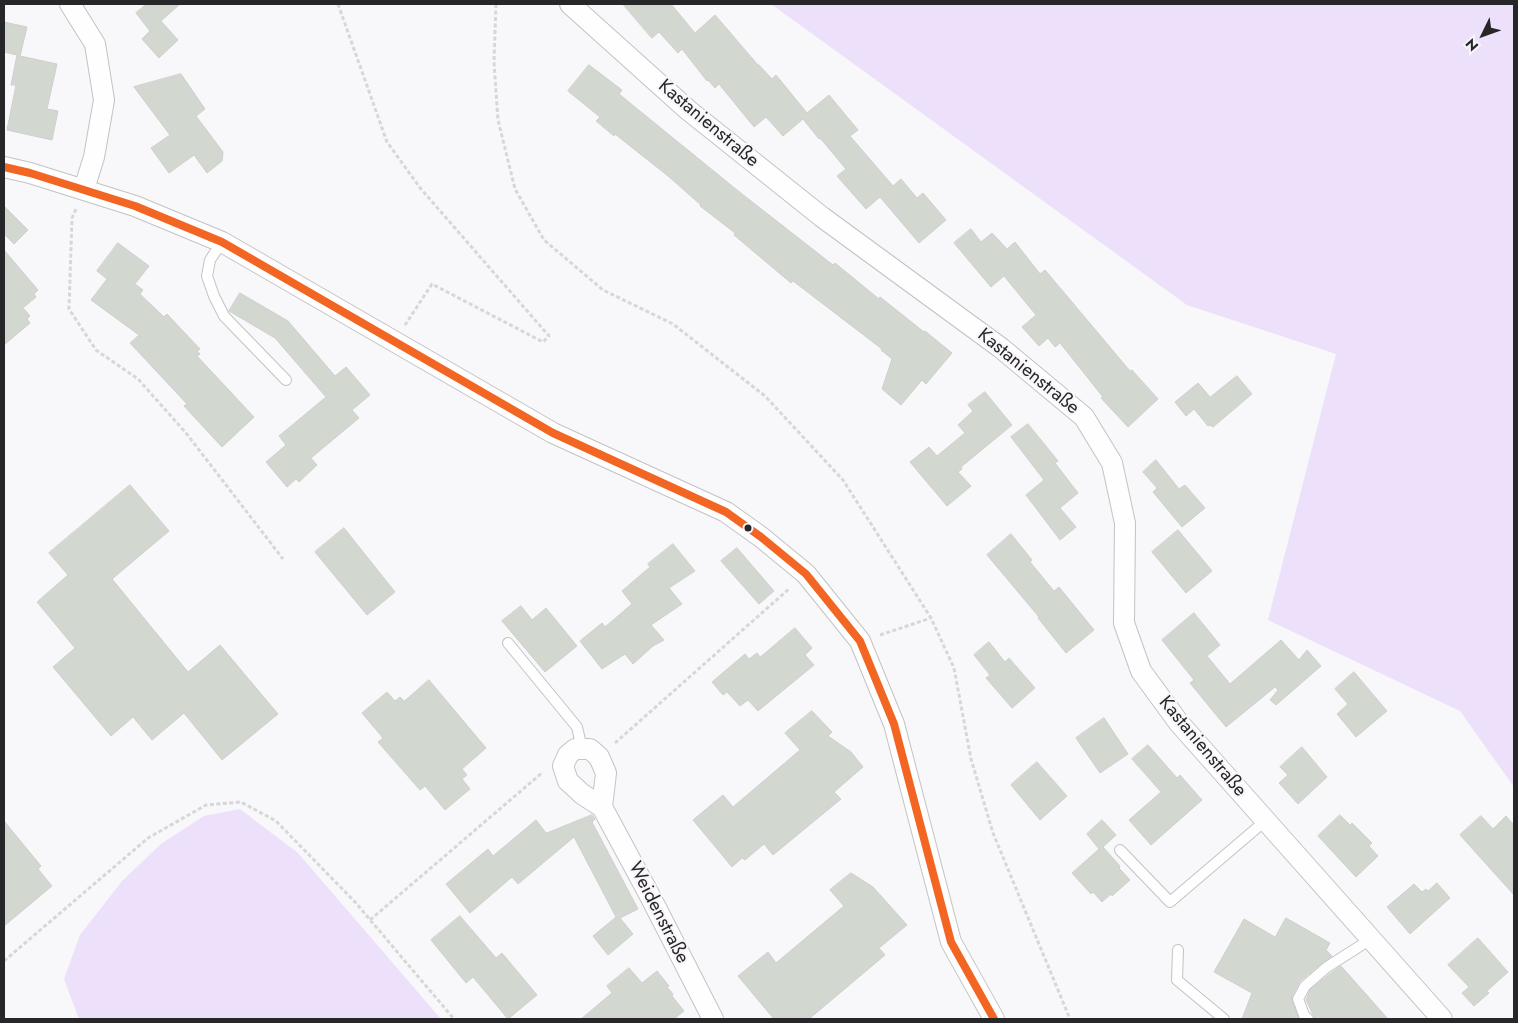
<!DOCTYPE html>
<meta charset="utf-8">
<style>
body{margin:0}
#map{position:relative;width:1518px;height:1023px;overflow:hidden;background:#f8f7fa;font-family:Jost,sans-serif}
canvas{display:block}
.frame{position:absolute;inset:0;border:5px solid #272628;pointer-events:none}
.north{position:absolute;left:1458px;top:10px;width:50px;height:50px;-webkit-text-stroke:4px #f8f6fb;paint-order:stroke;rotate:228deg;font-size:14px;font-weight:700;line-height:20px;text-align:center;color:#272628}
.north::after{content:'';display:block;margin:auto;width:18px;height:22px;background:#272628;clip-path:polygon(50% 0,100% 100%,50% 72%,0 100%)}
</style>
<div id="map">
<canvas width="1518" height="1023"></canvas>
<div class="frame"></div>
<div class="north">N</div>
</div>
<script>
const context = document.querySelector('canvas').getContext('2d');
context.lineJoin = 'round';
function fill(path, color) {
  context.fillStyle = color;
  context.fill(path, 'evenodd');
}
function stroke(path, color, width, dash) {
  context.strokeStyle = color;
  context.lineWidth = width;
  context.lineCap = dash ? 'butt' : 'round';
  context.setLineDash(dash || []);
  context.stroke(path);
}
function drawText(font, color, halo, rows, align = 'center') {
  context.font = font + ' Jost,sans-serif';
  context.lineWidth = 4.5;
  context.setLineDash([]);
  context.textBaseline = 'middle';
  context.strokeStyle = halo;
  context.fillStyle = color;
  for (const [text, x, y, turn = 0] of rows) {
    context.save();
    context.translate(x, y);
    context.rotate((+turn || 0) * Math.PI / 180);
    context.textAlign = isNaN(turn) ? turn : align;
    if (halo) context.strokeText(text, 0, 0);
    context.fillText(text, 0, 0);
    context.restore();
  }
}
const green = new Path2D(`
 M771,4h743v783l-54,-76 -192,-91 68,-266 -149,-49z
 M240,809l58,44 143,166h-362l-15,-40 16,-44 42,-54 39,-37 43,-28z`);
const building = new Path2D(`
 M147,4h33l-19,17 17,19 -19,18 -17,-19 8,-8 -14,-18z
 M623,4h48l24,29 20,-18 43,50h1l13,14 4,-4 31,38 22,-18 29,35 -8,6 43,50 8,-7 16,19 6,-5 23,27 -27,23 -39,-46 -14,12 -29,-33 9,-7 -26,-31 -1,1 -16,-20 -20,17 -17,-19 -12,10 -35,-43 -4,4 -7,-8 -1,1 -25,-32 -4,4 -19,-21 -7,6z
 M4,22l23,5 -7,29 37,8 -10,45 11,2 -6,29 -45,-10 9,-45h-5l6,-30 -13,-3z
 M589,65l33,25 -3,4 118,96 96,75 2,-2 44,36 1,-2 44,35 1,-1 27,22 -26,31 -4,-4 -21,25 -19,-16 10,-30 -11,-9 1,-1 -89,-68 -2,2 -57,-48 1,-2 -35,-27 1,-1 -33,-29 -53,-42 -1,2 -18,-15 4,-4 -32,-26z
 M181,74l24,35 -9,7 27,36 -1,9 -15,12 -13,-18 -25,18 -18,-25 19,-13 -36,-48z
 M4,206l24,24 -14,14 -10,-10z
 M971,229l10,13 11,-9 15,16 8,-7 25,32 5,-4 85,101 2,-1 26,29 -30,28 -27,-29 2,-1 -43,-54 -5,4 -7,-9 -9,8 -17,-19 14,-12 -32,-39 -13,11 -37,-44z
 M118,243l31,23 -14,18 8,6 -3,4 24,23 3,-3 33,35 -3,2 3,3 -3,2 57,61 -32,30 -38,-41 3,-2 -57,-61 9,-8 -48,-35 16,-21 -10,-8z
 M4,250l34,40 -4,4 2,3 -13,11 7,8 -3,3 3,4 -26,22z
 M240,293l48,28 47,55 11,-9 24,28 -18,15 7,8 -48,40 6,7 -18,17 -3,-3 -9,8 -21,-25 20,-17 -7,-9 47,-39 -51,-59 -46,-27z
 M1237,376l15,18 -39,33 -3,-2 -2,1 -14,-17 -8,7 -11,-14 23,-19 12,14z
 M985,392l27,33 -51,42 1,2 -4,3 13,14 -24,20 -37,-44 19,-15 8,9 28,-23 -7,-8 15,-14 -5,-6z
 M1028,424l30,37 -3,2 23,30 -18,15 16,19 -16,13 -34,-45 18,-15 -33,-43z
 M1156,460l23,29 6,-4 20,23 -23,19 -29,-35 4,-4 -14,-16z
 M130,485l39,46 -57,48 76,93 32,-27 58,69 -56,46 -38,-47 -32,27 -19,-23 -22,19 -58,-69 22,-19 -38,-46 31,-27 -19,-22z
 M344,528l51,64 -28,23 -52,-63z
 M1178,530l34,41 -26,22 -34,-41z
 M1011,534l21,26 -2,2 24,29 5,-4 35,43 -28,23 -28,-35 1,-1 -52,-62z
 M673,544l22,27 -26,17 13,16 -31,21 13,15 -11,6 -20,18 -8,-10 -23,15 -22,-28 22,-18 3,4 27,-23 -10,-13 28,-24 -2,-3z
 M737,548l37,43 -15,13 -38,-43z
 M521,606l11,14 14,-12 31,38 -32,26 -43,-51z
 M1194,613l26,32 -13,11 23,28 51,-44 18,20 8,-10 14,16 -45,39 -6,-5 8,-10 -3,-3 -49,40 -36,-44 4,-3 -32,-40z
 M795,628l17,20 -7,7 9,10 -56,46 -10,-11 -8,6 -13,-14 -4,3 -11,-13 33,-28 4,5 8,-6 3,4z
 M989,642l16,20 4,-4 26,30 -23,20 -26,-30 4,-3 -16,-20z
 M1354,672l33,39 -31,26 -19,-23 11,-10 -13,-15z
 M429,680l57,68 -24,21 5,6 -5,4 8,10 -25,21 -20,-24 -5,4 -42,-48 5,-4 -21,-25 25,-21 8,9 5,-4 4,4z
 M812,711l20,21 -4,4 23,16 12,15 -29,25 7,7 -68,56 -9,-11 -19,16 -3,-2 -10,9 -39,-47 30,-25 10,12 67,-57 -15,-17z
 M1104,718l24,36 -28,19 -24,-35z
 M1148,745l29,33 3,-3 22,25 -51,45 -22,-25 32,-28 -29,-33z
 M1302,747l25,30 -29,27 -19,-21 9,-8 -8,-8z
 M1037,762l30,34 -27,24 -29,-35z
 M592,815l3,4 -3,3 46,87 -18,9 13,16 -25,21 -15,-19 23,-19 -42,-80 -56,47 -6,-7 -42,36 -24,-29 42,-35 5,7 43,-36 10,13z
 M1340,815l10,10 2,-2 20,20 -3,3 9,10 -22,21 -38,-41z
 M1481,816l12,13 13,-13 8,9v70l-54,-60z
 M1102,820l14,15 -13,12 17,19 -1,2 11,12 -18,16 -1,-2 -9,8 -9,-10 -2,2 -19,-21 27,-24 -12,-15z
 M4,821l37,45 -3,3 14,17 -48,40z
 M851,873l22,14 34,38 -28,23 6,7 -76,64h-35l-36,-43 30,-24 8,11 68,-57 -14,-16z
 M1437,883l13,15 -40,36 -23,-27 27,-23 8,8 4,-3 2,2z
 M460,916l36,42 6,-5 35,42 -29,24 -35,-42 -7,6 -35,-43z
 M1286,918l44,25 -4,7 6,6 -9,6 -23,19 -8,15v5l7,18h-57l10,-26 -38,-21 30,-53 31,18z
 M1478,938l30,34 -21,19 2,2 -15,13 -12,-13 7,-6 -21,-22z
 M1341,966l47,53h-73l-9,-19 4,-10 21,-17z
 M629,968l13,15 15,-12 12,15 -2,1 6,7 -1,2 12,15 -10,8h-93l31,-26 -5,-7z`);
const path = new Path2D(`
 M338,4l49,138 34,47 128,147 -6,6 -111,-58 -27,41
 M496,4l-2,58 4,58 17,69 29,51 59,50 70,34 92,72 78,84 88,138 23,50 17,91 22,74 77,186
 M76,209l-4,9 -3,91 27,41 42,29 48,54 97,126
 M880,635l51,-17
 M615,743l175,-155
 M370,920l173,-148
 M4,961l144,-123 58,-33 35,-3 35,19 79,81 99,117`);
const lane = new Path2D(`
 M222,242l-12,18 -3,16 7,20 10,20 62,64
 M508,643l69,84 5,22
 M1120,850l50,52 95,-81
 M1178,950l-1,30 47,39
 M1308,1019l-4,-4 -6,-16 7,-13 22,-19 44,-28`);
const street = new Path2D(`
 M70,4l25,40 9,56 -10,57 -10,32
 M570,4l118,106 134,107 179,131 83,69 28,46 13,60 -1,100 17,48 38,52 263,296
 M4,167l26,6 105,33 87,36 331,191 173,79 35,25 45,37 54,67 34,83 57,218 43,77
 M602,807l4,-34 -7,-16 -9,-8h-15l-7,6 -5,11 5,15 14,13 20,13 48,89 63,123`);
const bus1 = new Path2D(`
 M4,167l26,6 105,33 87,36 331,191 173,79 35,25 45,37 54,67 34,83 57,218 43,77`);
const markers = [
 [748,528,4.5,"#272628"]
];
const streetNames = [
 ["Kastanienstraße",708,124,40],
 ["Kastanienstraße",1028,372,39],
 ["Kastanienstraße",1202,747,50],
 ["Weidenstraße",658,913,63]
];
fill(green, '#ece0fb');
fill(building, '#d2d8cf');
stroke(building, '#cececf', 1);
stroke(lane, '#c3c2c5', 12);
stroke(street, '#c3c2c5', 22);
stroke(path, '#d7d7d7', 3, [4, 2.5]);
stroke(lane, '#fefefe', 10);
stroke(street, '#fefefe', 20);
stroke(bus1, '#f26522', 8);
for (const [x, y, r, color] of markers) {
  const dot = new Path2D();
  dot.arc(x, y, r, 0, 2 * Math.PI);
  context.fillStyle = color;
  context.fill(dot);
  stroke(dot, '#f8f6fb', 2);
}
drawText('19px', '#272628', '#f8f6fb', streetNames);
</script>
